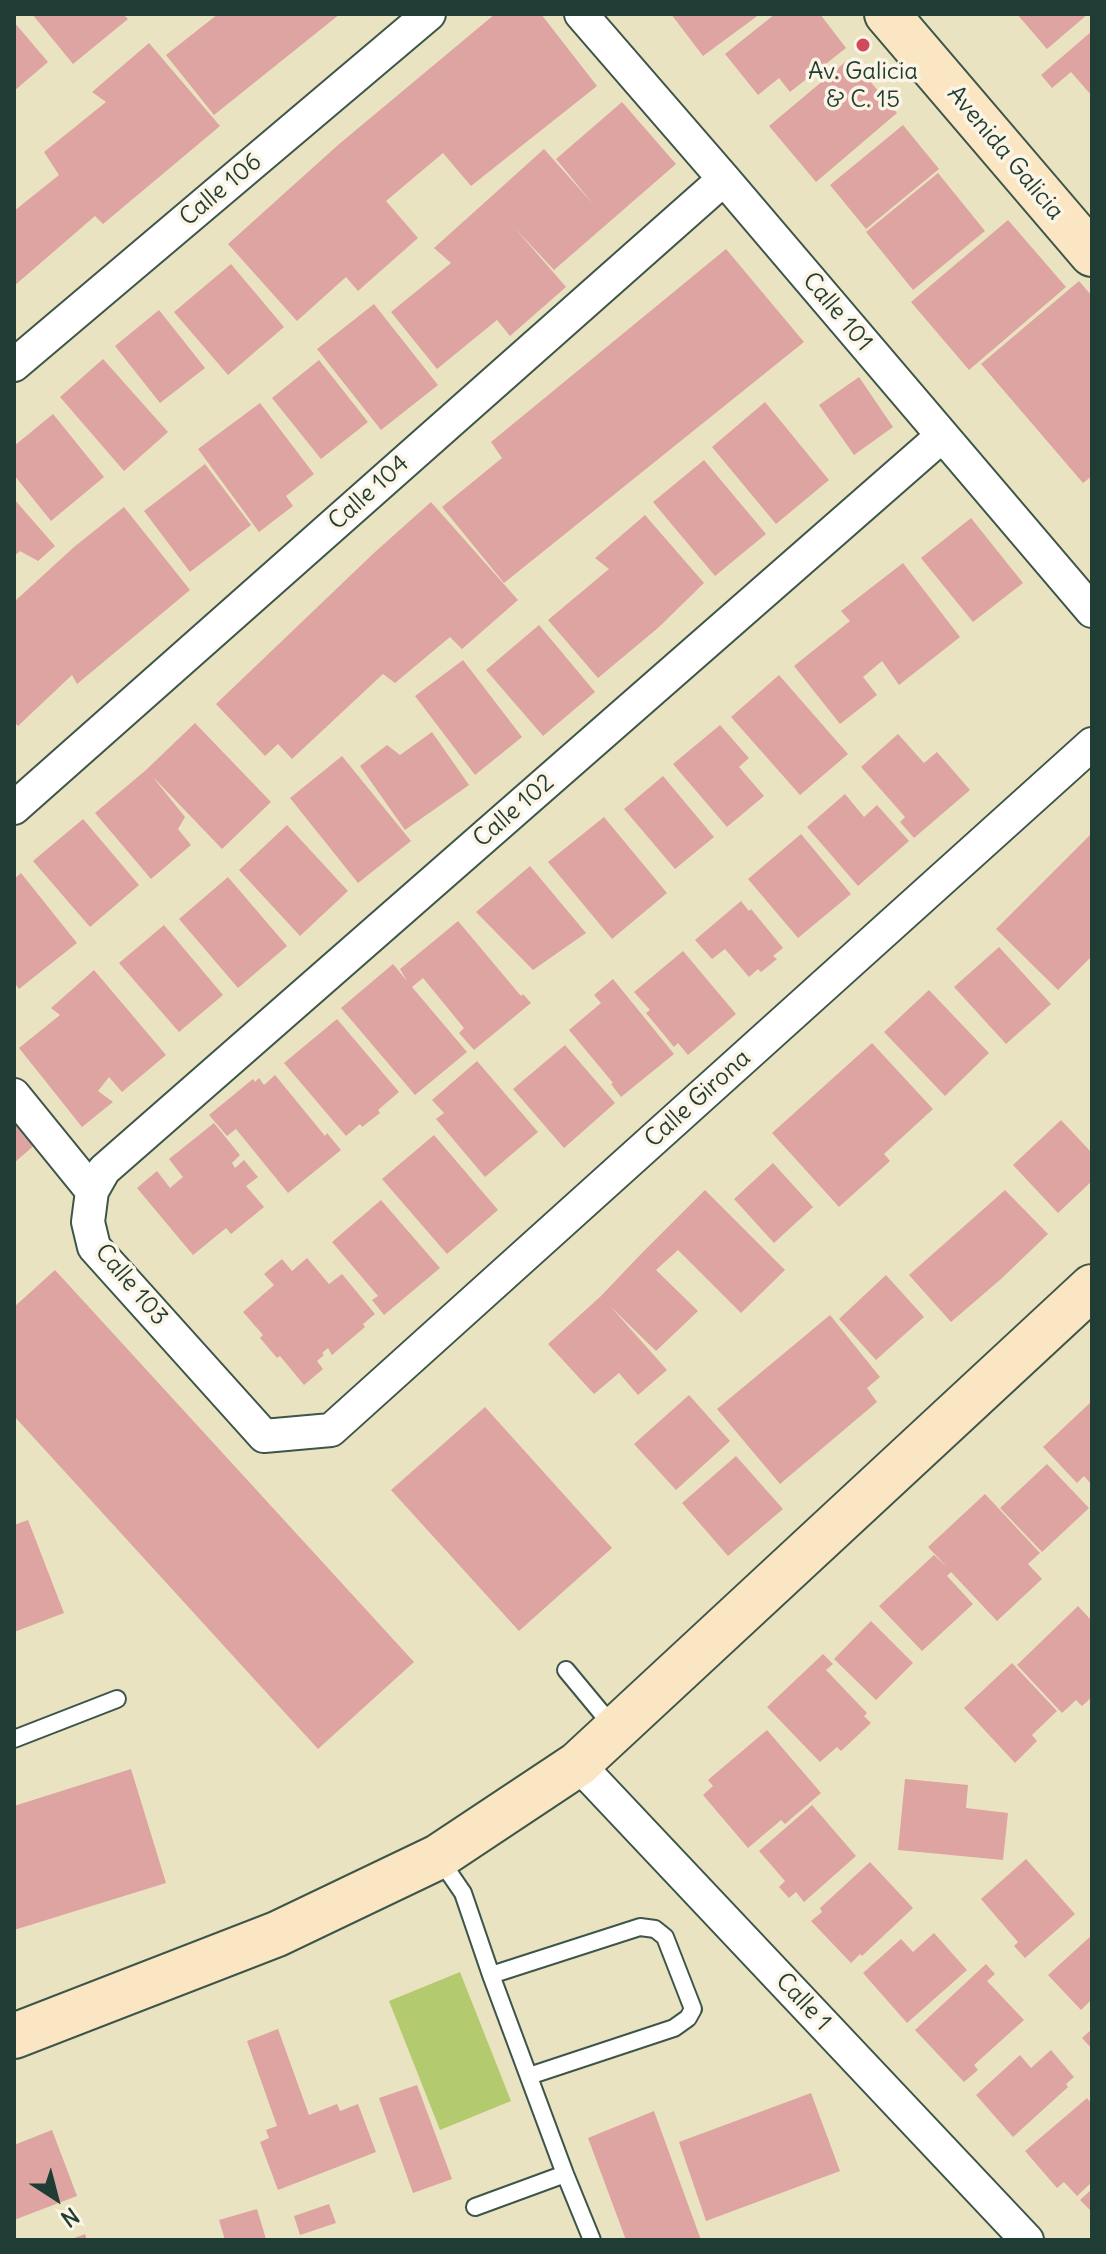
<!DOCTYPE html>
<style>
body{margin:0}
#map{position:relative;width:1106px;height:2254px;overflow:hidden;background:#eae3c1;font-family:Delius,sans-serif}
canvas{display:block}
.frame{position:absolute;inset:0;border:16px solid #1f3d34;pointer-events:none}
.north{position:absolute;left:16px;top:2158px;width:80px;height:80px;-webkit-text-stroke:6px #fcf5e5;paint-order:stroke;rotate:144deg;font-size:22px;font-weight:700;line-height:32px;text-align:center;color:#1f3d34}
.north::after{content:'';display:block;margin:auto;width:28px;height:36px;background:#1f3d34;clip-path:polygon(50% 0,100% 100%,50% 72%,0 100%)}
</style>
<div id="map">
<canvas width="1106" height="2254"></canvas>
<div class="frame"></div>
<div class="north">N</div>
</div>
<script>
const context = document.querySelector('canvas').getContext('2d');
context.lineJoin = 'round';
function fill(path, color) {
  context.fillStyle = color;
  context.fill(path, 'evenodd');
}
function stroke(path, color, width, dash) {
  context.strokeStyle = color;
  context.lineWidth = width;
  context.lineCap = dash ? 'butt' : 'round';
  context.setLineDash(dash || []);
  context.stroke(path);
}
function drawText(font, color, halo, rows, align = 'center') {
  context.font = font + ' Delius,sans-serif';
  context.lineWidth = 7;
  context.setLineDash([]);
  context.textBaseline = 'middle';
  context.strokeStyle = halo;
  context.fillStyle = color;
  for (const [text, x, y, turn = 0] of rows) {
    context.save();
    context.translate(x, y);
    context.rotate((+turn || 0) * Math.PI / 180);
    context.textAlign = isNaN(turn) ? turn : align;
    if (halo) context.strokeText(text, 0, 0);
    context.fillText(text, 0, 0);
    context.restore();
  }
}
const green = new Path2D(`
 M460,1972l51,129 -71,29 -51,-129z`);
const building = new Path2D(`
 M32,14h91l5,5 -55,45z
 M218,14h122l-126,101 -48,-60z
 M495,14h46l56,72 -126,100 -28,-33 -57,48 32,37 -60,53 -12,-14 -49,44 -69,-77 110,-99z
 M671,14h89l-57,42z
 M775,14h45l26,34 -56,44 -11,-14 -21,17 -33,-41z
 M1017,14h71l-41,35z
 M14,22l34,40 -34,29z
 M1092,31v65l-21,-24 -19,16 -11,-13z
 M149,43l71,83 -117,98 -8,-8 -81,70v-75l45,-36 -15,-23 62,-50 -14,-10z
 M850,58l47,55 -81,69 -47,-56z
 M622,102l54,62 -122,106 -40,-43 52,60 -56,49 -13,-16 -60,49 -46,-57 60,-49 -17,-15 110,-99 50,56 -38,-46z
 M903,125l36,44 -73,60 -36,-44z
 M938,173l47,58 -72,59 -47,-58z
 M1008,220l58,67 -97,83 -58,-68z
 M726,249l78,93 -300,241 -62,-76 60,-49 -11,-16z
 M231,264l53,63 -56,48 -54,-63z
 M1079,281l13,15v180l-9,7 -102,-119z
 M374,304l64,81 -57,45 -64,-81z
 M159,310l46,58 -45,35 -45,-57z
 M103,359l65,73 -44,39 -64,-74z
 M319,360l49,62 -47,37 -49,-61z
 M859,377l34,50 -39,28 -35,-50z
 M765,402l64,78 -53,44 -64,-77z
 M260,403l54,71 -28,22 7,10 -34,26 -61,-83z
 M53,414l51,63 -53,44 -37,-46v-29z
 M704,460l62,74 -51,42 -62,-74z
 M205,464l46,61 -61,47 -46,-61z
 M14,499l41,47 -17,15 -18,-10 -6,5z
 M431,502l87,98 -56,49 -12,-12 -55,46 -12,-9 -91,85 -14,-15 -13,12 -49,-52 159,-152z
 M124,507l66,83 -113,94 -5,-9 -54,51 -4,-4v-120l60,-55z
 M645,515l59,68 -45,44 -61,51 -50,-58 61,-51 -14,-11z
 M971,518l52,65 -50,39 -52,-64z
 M903,563l57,74 -61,48 -17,-24 -19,16 14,18 -37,29 -46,-58 56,-45 -9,-10z
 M539,625l56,67 -52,44 -57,-66z
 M463,660l59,77 -47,38 -60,-79z
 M779,675l69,79 -48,41 -69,-78z
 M195,723l76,79 -49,47 -70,-73 33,41 -7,12 13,16 -40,34 -56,-66 51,-43z
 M720,725l29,33 -10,9 25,29 -37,31 -54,-63z
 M432,732l37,53 -64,45 -45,-64 27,-21 13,10z
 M898,734l26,29 13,-11 33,38 -56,48 -14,-16 5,-5 -44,-50z
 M342,756l69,85 -53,42 -68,-85z
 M663,776l51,61 -39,32 -51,-60z
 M845,794l19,23 13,-12 32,36 -51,45 -51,-59z
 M604,817l63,76 -55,46 -64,-77z
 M83,819l56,66 -49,42 -57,-66z
 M287,825l61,66 -48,45 -61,-66z
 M1092,833v123l-34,34 -62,-61z
 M801,834l50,60 -53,44 -50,-59z
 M530,866l56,67 -53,37 -57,-58z
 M21,873l56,70 -58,46 -5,-7v-103z
 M228,877l59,69 -49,42 -59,-69z
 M741,901l8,10 2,-2 32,39 -10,8 4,3 -16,13 -3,-3 -9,8 -24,-28 -13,10 -17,-19z
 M458,921l63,75 2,-2 8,9 -57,47 -15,-17 5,-5 -41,-50 -11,9 55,65 -52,43 -74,-87 52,-44 14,17 -7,-12z
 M164,925l59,70 -44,37 -60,-69z
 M999,947l52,57 -45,40 -52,-57z
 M683,951l53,63 -48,41 -10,-12 -4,4 -28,-34 4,-3 -16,-18z
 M94,970l72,85 -44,37 -13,-15 -11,14 15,11 -31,25 -63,-79 41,-33 -9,-7z
 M613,979l61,75 -53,43 -10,-13 2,-1 -44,-53 32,-27 -7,-8z
 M929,990l60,63 -44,43 -61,-64z
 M337,1019l62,73 -21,18 2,3 -18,14 -2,-3 -14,12 -62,-73z
 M872,1043l61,66 -49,45 6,7 -51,46 -67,-74z
 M565,1045l50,58 -51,45 -51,-59z
 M477,1061l61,71 -53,45 -49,-58 8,-6 -12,-13z
 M275,1075l50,61 2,-3 14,17 -53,43 -52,-64 -9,7 -18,-21 44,-36 2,3 4,-4 5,7z
 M14,1116l24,26 -24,21z
 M1061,1120l31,33v28l-34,32 -45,-48z
 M214,1123l26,32 -8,8 3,5 9,-8 14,17 -12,9 18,21 -33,27 -5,-6 -33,27 -56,-67 20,-17 13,17 13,-11 -14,-18z
 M434,1135l64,75 -51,44 -65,-75z
 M773,1163l40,44 -39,36 -40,-44z
 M705,1190l80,80 -44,43 -63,-63 -22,20 42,41 -42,40 -45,-44 56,63 -29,25 -19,-22 -25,21 -46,-50 53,-48 40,-42z
 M1005,1190l43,44 -47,45 -50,43 -42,-47z
 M381,1200l59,68 -56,47 -12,-15 6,-4 -46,-54z
 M307,1258l22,26 13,-10 33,40 -12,10 2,3 -33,28 -4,-7 -6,5 2,2 -7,6 6,8 -19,16 -24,-29 -3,2 -17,-20 3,-3 -20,-23 31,-27 -10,-11 18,-15 10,12z
 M55,1270l359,392 -96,87 -304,-333v-109z
 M886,1275l38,42 -48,43 -37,-41z
 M830,1315l50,62 -13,11 10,14 -97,82 -63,-75z
 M689,1395l41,46 -54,49 -42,-46z
 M1092,1401v84l-8,-9 -7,7 -34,-36z
 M485,1407l127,141 -93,83 -128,-141z
 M736,1456l47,53 -55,47 -46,-53z
 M1047,1464l42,44 -47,44 -42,-44z
 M985,1494l55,59 -12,11 14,15 -45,42 -46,-49 -4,4 26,28 -51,47 -43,-45 55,-51 13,12 -19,-20z
 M28,1520l36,93 -50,19v-107z
 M1078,1606l14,15v76l-10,9 -6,-6 -14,13 -45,-48z
 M871,1621l42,42 -37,37 -42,-41z
 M823,1654l10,10 -7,6 41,43 -3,3 7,7 -30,28 -4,-4 -17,15 -53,-55z
 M1012,1663l45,48 -25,24 5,6 -22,22 -51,-55z
 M767,1730l54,63 -36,31 -4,-4 -33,28 -45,-53 10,-9 -5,-6z
 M131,1769l35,114 -152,47v-124z
 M905,1779l63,6 -2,23 42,5 -5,47 -105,-10z
 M812,1805l44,51 -52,46 -8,-10 -7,6 -10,-11 6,-6 -26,-30z
 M1026,1859l49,55 -50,44 -11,-12 4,-4 -37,-43z
 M870,1862l43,46 -51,48 -2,-2 -9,9 -40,-42 11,-9 -2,-4z
 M934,1933l33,37 -60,53 -44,-50 38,-34 12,13z
 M1092,1935v64l-11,11 -33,-35z
 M986,1964l9,10 -8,7 37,39 -50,45 4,5 -14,12 -49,-52z
 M278,2029l31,86 28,-11 3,7 18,-7 18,48 -98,38 -18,-48 9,-4 -3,-8 11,-4 -30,-85z
 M1092,2029v20l-10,-11z
 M1051,2050l23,27 -8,7 2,3 -55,50 -37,-42 44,-40 11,13z
 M417,2085l35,94 -39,14 -34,-95z
 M811,2093l29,78 -134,50 -27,-79z
 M1087,2098l5,6v78l-15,14 -13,-14 -7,6 -32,-37z
 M654,2111l47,129h-75l-38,-102z
 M52,2130l25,66 -63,24v-75z
 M1092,2189v23l-12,-12z
 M329,2204l7,19 -36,12 -6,-19z
 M257,2209l9,30 -41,1 -6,-20z
 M85,2234l2,6h-18z`);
const lane = new Path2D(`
 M566,1670l49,59
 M14,1739l103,-40
 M439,1858l24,35 28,82 74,199 27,66
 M491,1975l149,-48 15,2 10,8 28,72 -5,9 -14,10 -145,48
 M475,2207l90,-33`);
const street = new Path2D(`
 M581,14l143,165 368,432
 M14,365l415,-351
 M14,808l710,-629
 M14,1095l78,96 -4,31 6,25 170,189 67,-6 761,-686
 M92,1191l12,-21 838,-734
 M578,1764l449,476`);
const secondary = new Path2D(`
 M887,14l205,240
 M14,2036l263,-102 161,-77 140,-93 514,-477`);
const markers = [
 [863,45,8,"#d1495b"]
];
const poiNames = [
 ["Av. Galicia",863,72],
 ["& C. 15",863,100]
];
const streetNames = [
 ["Avenida Galicia",1005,153,50],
 ["Calle 106",221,190,-40],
 ["Calle 101",837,312,50],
 ["Calle 104",369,493,-42],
 ["Calle 102",514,811,-41],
 ["Calle Girona",698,1099,-42],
 ["Calle 103",131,1285,50],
 ["Calle 1",803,2002,47]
];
fill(green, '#b4ca6f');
fill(building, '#dda4a1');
stroke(lane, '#3d5649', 20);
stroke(street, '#3d5649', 36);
stroke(secondary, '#3d5649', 48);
stroke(lane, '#fff', 16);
stroke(street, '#fff', 32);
stroke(secondary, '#fbe6c4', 44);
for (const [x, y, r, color] of markers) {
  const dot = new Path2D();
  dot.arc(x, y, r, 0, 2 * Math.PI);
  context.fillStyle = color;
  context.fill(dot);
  stroke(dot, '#fcf5e5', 3);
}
drawText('24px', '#1f3d34', '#fcf5e5', poiNames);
drawText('24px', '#1f3d34', '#fcf5e5', streetNames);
</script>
